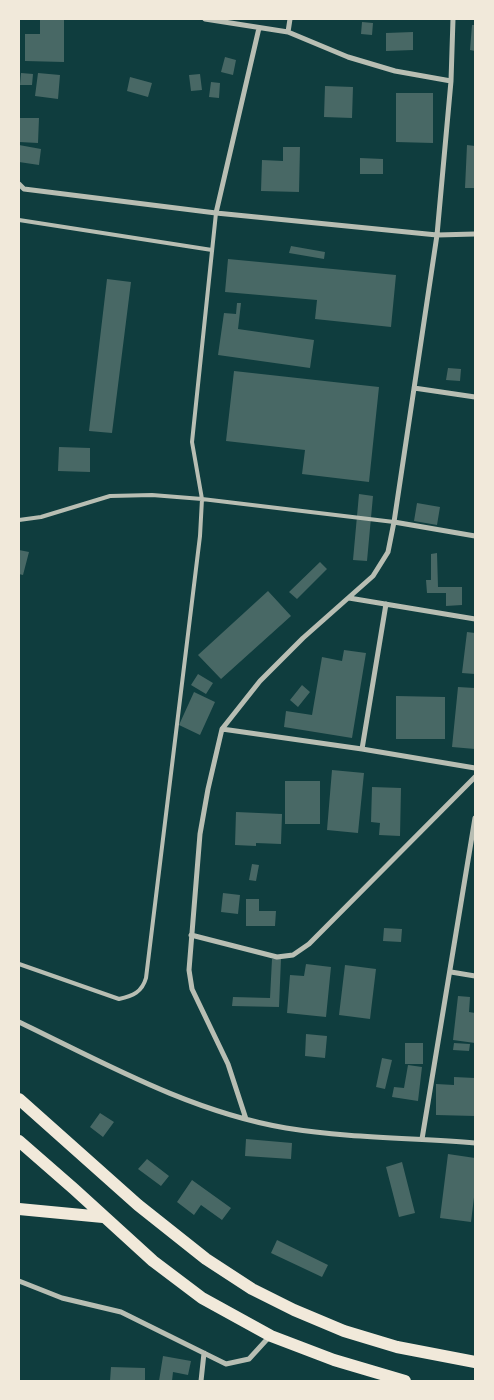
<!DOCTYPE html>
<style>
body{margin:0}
#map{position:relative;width:494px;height:1400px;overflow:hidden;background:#0f3d3e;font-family:"Golos Text",sans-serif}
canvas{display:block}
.frame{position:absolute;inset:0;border:20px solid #f1e9da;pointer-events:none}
</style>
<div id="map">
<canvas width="494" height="1400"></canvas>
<div class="frame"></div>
</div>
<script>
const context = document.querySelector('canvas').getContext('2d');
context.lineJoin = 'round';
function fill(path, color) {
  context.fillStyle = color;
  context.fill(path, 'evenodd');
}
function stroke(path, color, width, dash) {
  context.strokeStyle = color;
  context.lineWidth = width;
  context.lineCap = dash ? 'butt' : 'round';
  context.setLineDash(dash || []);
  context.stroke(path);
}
const building = new Path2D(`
 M40,19h24v43l-39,-1v-27h15z
 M362,22l11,1 -1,12 -11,-1z
 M472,25h3v26l-5,-1z
 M413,32v18l-27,1v-18z
 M225,57l11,3 -3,15 -12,-3z
 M21,73l12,1 -1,11h-12z
 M38,73l22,2 -2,24 -23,-3z
 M200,74l2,16 -11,1 -2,-16z
 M130,77l22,6 -4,14 -21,-6z
 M211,82l9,1 -1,15 -10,-1z
 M325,86l28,1 -1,31 -28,-1z
 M396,93h37v50l-37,-1z
 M19,118h20l-1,25 -19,-1z
 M19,145l22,4 -2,16 -20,-3z
 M467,145l8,1v42h-10z
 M283,147h17l-1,45 -38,-1 1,-31 21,1z
 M360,158l23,1v15h-23z
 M291,246l34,6 -1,7 -35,-6z
 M228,259l168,16 -5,52 -76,-8 2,-19 -92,-8z
 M107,279l24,3 -19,151 -23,-2z
 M237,303h4l-3,26 76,11 -4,28 -92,-13 6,-42 12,1z
 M448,368l13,1 -1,12 -14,-1z
 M234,371l145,16 -10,95 -67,-8 3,-24 -79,-9z
 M59,447l31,1v24l-32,-1z
 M359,494l14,2 -6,65 -14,-1z
 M417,503l23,4 -3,18 -23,-4z
 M19,550l10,2 -6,23 -4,-1z
 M437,553l1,34h24v18l-16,1v-13h-19l-1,-13h5v-26z
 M320,562l7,7 -30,30 -8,-7z
 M268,591l23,25 -70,63 -23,-24z
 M467,632l8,1v41l-13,-1z
 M344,650l22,3 -14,85 -68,-11 2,-16 26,4 10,-58 20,4z
 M198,674l15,9 -7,11 -15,-9z
 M302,685l8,7 -12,15 -8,-7z
 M458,687l17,1v61l-23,-2z
 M194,692l21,10 -15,33 -21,-10z
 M396,696l49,1v42h-49z
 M332,770l32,3 -6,60 -31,-3z
 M285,781h35v43h-35z
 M372,787l29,1 -1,48 -21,-1 1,-12 -9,-1z
 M236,812l46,2 -1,30 -25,-1v3l-21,-1z
 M252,864l7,1 -3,16 -7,-1z
 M223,893l17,2 -2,19 -17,-2z
 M246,899h13v12h17l-1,15h-29z
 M384,928l18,1 -1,13 -18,-1z
 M272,959h9l-2,48 -47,-1 1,-9 37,1z
 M306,964l25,3 -5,50 -39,-4 3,-38 14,1z
 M345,965l31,4 -6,50 -31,-4z
 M458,996l12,1 -1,15 6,1v30l-22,-3z
 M306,1034l21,2 -2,22 -20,-2z
 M405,1043h18v21h-18z
 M454,1043l16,1 -1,7 -16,-1z
 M382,1058l10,2 -7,29 -9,-2z
 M408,1065l14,2 -4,34 -26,-4 2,-10 10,1z
 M454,1077l21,1v38l-39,-1v-31l18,1z
 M100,1113l14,9 -11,15 -13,-10z
 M246,1139l46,4 -1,16 -46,-3z
 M448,1154l27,4v31l-4,33 -31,-4z
 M147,1159l22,17 -8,10 -23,-17z
 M402,1162l13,51 -16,4 -13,-50z
 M192,1180l39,28 -9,12 -21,-15 -7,10 -17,-13z
 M277,1240l51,25 -6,12 -51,-24z
 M163,1356l28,5 -3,14 -15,-3 -1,9h-13z
 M111,1367l34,1v13h-35z`);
const service = new Path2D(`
 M19,220l193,30
 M19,520l22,-3 69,-21 42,-1 50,4 192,23
 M19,964l100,35c14,-3 23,-7 27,-21l54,-442 2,-37 -10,-57 24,-229`);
const minor = new Path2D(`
 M205,19l83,13 60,25 47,14 56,10
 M288,32l2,-13
 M19,184l5,5 192,24 221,22 38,-1
 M216,213l43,-185
 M414,388l61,9
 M394,522l81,14
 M349,598l126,21
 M222,729l140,20 113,19
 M362,749l24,-145
 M191,935l86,22 16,-2 16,-11 166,-167
 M451,972l24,4
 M19,1022c85,41 172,90 267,106 62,10 126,10 189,15
 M246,1119l-18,-55 -36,-75 -3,-19 11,-136 8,-45 14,-60 38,-48 43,-43 70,-62 15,-24 6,-30 43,-287 14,-154 2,-62
 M422,1139l53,-321
 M19,1281l43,17 59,14 105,52 23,-5 21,-23
 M201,1381l3,-28`);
const primary = new Path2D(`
 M19,1099l119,106 68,54 46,30 42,21 50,21 53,16 78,15
 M19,1141l55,48 79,72 49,37 69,38 63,24 71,21
 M19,1209l84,8`);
fill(building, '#486865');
stroke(service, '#b8beb3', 4);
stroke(minor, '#b8beb3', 5);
stroke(primary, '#f1e9da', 12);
</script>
